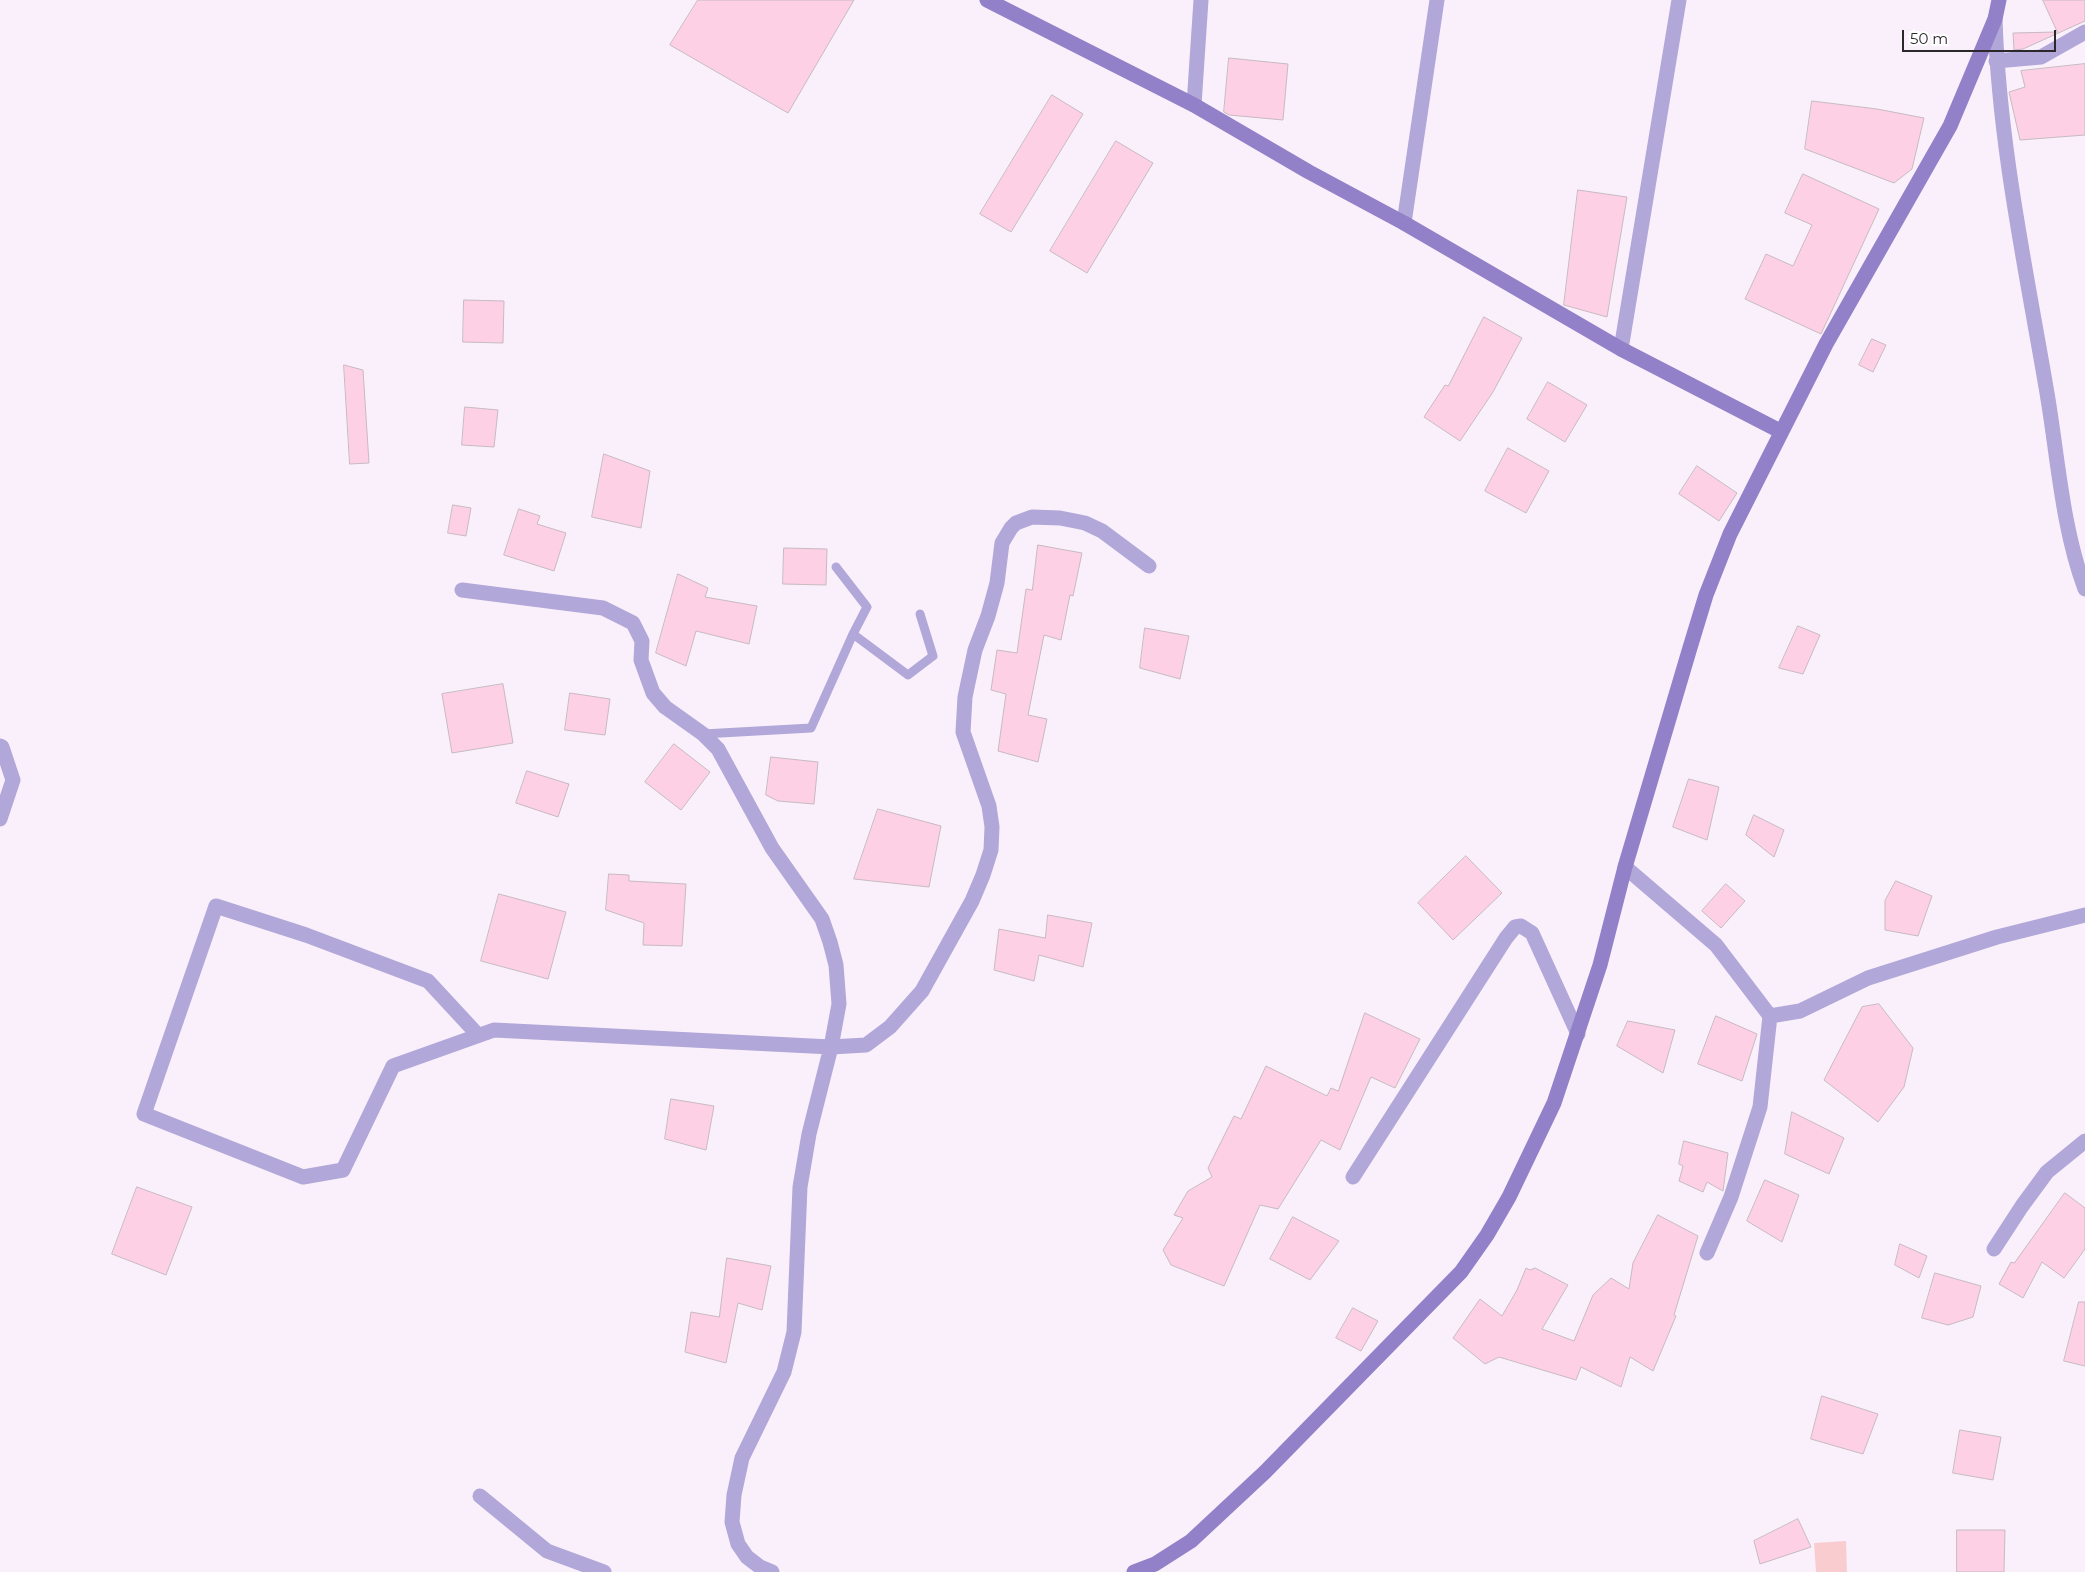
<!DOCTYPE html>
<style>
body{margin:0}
#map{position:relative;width:2085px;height:1572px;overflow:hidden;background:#faf0fb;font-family:Montserrat,sans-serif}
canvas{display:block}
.scale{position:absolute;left:1902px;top:30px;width:154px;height:22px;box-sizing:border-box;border:2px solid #2b282c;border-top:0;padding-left:6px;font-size:15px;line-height:18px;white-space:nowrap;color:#2b282c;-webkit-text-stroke:4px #fff;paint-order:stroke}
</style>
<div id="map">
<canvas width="2085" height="1572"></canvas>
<div class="scale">50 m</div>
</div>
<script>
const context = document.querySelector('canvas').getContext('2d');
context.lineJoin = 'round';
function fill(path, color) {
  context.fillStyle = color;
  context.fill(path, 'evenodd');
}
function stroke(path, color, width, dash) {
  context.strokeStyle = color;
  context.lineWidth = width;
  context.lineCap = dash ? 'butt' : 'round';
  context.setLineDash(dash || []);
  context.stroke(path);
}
const green = new Path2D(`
 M1846,1541l1,31h-31l-2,-29z`);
const building = new Path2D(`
 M698,0h156l-66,113 -118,-68z
 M2043,0h42v21l-62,28 -9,1 -1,-17 44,-1z
 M1229,58l59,6 -5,56 -54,-5 -5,-3z
 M2085,64v71l-65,5 -11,-48 16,-5 -4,-16z
 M1052,95l31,19 -72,118 -31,-18z
 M1812,101l65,8 47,9 -12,51 -18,14 -89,-34z
 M1116,141l37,22 -66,110 -37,-22z
 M1803,174l76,35 -58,125 -76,-35 21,-45 27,12 19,-41 -27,-12z
 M1578,190l49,7 -20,120 -43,-12z
 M464,300l40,1 -1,42 -40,-1z
 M1484,317l38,21 -29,54 -33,49 -36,-24 21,-32 3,1z
 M1872,339l14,6 -13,27 -14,-7z
 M344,365l19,5 6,93 -19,1z
 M1548,382l39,23 -22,37 -38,-23z
 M465,407l33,3 -4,37 -32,-2z
 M1508,448l41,23 -23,42 -41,-22z
 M604,454l46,17 -9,57 -49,-11z
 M1697,466l40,27 -18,28 -40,-27z
 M453,505l18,3 -5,28 -18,-3z
 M519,509l21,7 -3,8 29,9 -12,38 -50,-16z
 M1038,545l44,8 -9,43 -3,-1 -9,45 -17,-5 -16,80 19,4 -9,43 -40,-11 8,-57 -15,-4 6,-40 20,3 9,-64 6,1z
 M784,548l43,1 -1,36 -43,-1z
 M678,574l30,14 -3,9 52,9 -8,38 -53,-13 -10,35 -30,-13z
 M1798,626l22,9 -17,39 -24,-6z
 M1145,628l44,8 -9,43 -40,-11z
 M503,684l10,59 -61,10 -10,-59z
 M570,693l40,6 -5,36 -40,-5z
 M674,744l36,28 -29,38 -36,-28z
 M771,757l47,5 -4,42 -36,-3 -12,-6z
 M527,771l42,13 -11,33 -42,-14z
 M1689,779l30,8 -12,53 -34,-13z
 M878,809l63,17 -12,61 -75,-8z
 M1754,815l30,15 -10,27 -28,-22z
 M1466,856l36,37 -49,47 -35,-37z
 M609,874l20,1v6l57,3 -4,62 -39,-1 1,-22 -38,-13z
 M1896,881l36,15 -14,40 -33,-6v-29z
 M1726,884l19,17 -24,27 -19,-17z
 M499,894l67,18 -18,67 -67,-18z
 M1048,915l44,8 -9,44 -44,-12 -5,26 -40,-11 5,-41 46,9z
 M1879,1004l34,44 -9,39 -26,35 -54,-42 38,-73z
 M1365,1013l55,26 -25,49 -24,-11 -31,73 -19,-10 -43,69 -18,-4 -36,81 -53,-21 -8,-15 20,-32 -9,-3 14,-24 24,-14 -4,-9 26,-52 7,3 25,-53 61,30 4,-8 7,3z
 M1716,1016l41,18 -15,47 -44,-17z
 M1628,1021l47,9 -12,43 -46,-27z
 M671,1099l43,7 -8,44 -41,-11z
 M1792,1112l52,26 -15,36 -44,-20z
 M1684,1141l44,12 -5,38 -16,-9 -4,10 -24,-11 4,-15 -4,-2z
 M1765,1180l34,15 -17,47 -35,-21z
 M137,1187l55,20 -26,68 -54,-21z
 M2065,1193l20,15v41l-21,29 -22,-16 -19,36 -24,-14 12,-22 3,1z
 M1658,1215l40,21 -24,79 2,1 -23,55 -23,-14 -9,30 -40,-20 -5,13 -77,-23 -14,7 -32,-26 27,-39 22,17 15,-26 9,-22 4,2 5,-2 33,17 -26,44 32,12 19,-46 18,-17 18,11 4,-26z
 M1293,1217l46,24 -29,39 -40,-21z
 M1900,1244l27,12 -8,22 -24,-13z
 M727,1258l44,8 -9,44 -24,-7 -12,60 -41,-11 6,-40 28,5z
 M1935,1273l46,13 -8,31 -25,8 -26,-7z
 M2079,1302h6v64l-21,-5z
 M1353,1308l25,13 -17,30 -25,-13z
 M1822,1396l56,18 -15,40 -52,-15z
 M1960,1430l41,7 -8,43 -40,-7z
 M1798,1519l13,28 -51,17 -6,-23z
 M1957,1530h48l-1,42h-47z`);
const lane = new Path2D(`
 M836,567l31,40 -14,27
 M703,734l108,-6 42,-94 55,41 25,-19 -13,-42`);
const street = new Path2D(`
 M1995,19c4,126 31,250 52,374 11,65 15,134 38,196
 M1996,61l45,-4 44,-25
 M1194,105l7,-105
 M1404,223l33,-223
 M1621,349l58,-349
 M462,590l141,18 30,15 9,18 -1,19 12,33 12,14 38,27 15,15 54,99 50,71 8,23 6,23 3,39 -8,43 -22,87 -9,53 -6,145 -10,40 -42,86 -8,37 -2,27 6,22 9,13 13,10 12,5
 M0,746l2,1 11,33 -13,39
 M1625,867l91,78 54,71 30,-5 68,-33 129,-41 88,-22
 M478,1035l-50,-54 -122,-46 -90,-29 -72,208 159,63 40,-7 50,-104 101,-36 337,17 35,-2 24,-18 32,-36 50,-90 11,-26 8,-25 1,-23 -3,-21 -26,-74 2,-35 10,-47 13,-34 9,-33 5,-40 9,-15 5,-5 16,-6 28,1 25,5 17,8 47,35
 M1353,1177l153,-239 9,-11 6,-1 11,7 46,101
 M1994,1249l28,-43 25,-34 38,-31
 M1707,1253l24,-56 29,-90 10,-91
 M480,1496l67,55 57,21`);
const secondary = new Path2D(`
 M987,0l207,105 115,67 95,51 217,126 159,82
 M1134,1572l21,-8 36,-23 74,-69 196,-200 26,-37 22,-38 45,-94 46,-138 25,-98 64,-216 17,-56 24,-61 96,-190 124,-218 45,-107 4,-19`);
fill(green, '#f9cdcf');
fill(building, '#fdd0e5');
stroke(building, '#c7bac0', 1);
stroke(lane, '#b1a7d8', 9);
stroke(street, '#b1a7d8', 15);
stroke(secondary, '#9280c8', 15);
</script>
